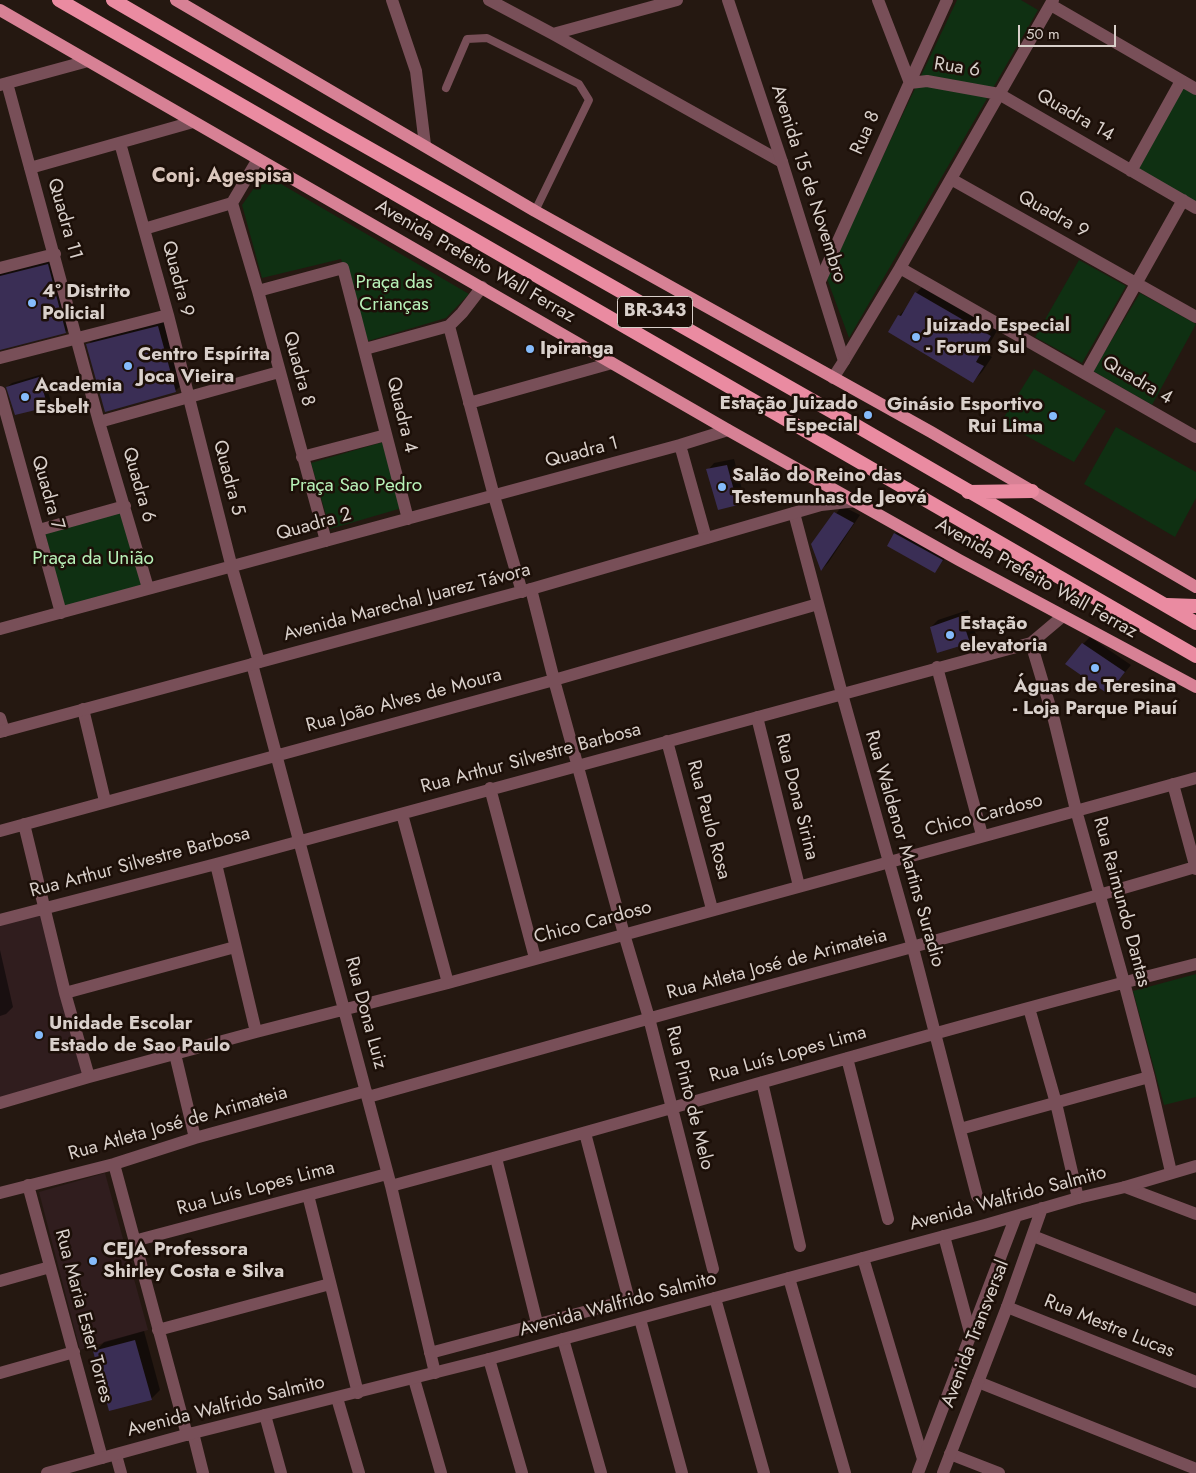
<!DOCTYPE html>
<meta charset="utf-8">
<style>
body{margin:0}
#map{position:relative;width:1196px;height:1473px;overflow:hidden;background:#251811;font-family:Jost,sans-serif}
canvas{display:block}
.scale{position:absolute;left:1018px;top:25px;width:98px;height:22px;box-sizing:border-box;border:2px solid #d9d0cb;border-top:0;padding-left:6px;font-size:15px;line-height:18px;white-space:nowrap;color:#d9d0cb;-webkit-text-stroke:4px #1c0f08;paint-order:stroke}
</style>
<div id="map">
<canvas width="1196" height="1473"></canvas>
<div class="scale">50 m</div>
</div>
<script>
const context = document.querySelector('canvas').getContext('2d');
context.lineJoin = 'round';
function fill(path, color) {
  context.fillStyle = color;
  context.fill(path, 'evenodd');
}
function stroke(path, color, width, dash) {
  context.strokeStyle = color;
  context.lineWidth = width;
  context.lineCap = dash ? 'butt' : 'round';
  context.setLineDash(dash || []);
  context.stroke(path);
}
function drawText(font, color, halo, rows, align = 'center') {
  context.font = font + ' Jost,sans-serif';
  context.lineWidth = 5;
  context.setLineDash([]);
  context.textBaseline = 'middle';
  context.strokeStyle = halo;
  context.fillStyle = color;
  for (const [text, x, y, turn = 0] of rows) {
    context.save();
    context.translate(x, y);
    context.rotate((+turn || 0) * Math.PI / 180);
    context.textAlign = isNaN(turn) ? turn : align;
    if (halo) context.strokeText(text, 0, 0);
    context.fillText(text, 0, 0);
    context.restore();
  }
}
const education = new Path2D(`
 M45,908l44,169 -89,26v-183z
 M105,1173l43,157 -68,20 -41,-158z`);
const green = new Path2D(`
 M957,0h64l17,10 -189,328 -23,-62z
 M1184,85l12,7v110l-60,-33z
 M264,174l205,120 -23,24 -78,23 -27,-82 -79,19 -20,-73z
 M1079,260l47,26 -44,77 -47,-26z
 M1140,293l56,31 -44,81 -59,-34z
 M1034,369l72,42 -32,51 -73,-40z
 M1116,427l80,45v26l-21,39 -91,-53z
 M383,442l19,66 -72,21 -19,-66z
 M121,511l21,76 -78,21 -19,-76z
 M1196,974v123l-32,8 -31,-114z`);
const shadow = new Path2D(`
 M57,256l18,66 -9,10 -66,17v-82z
 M926,283l73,44 -14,25 7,5 -10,15 -9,9 -74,-65 8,-9 9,-14z
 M167,317l18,65 -10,9 -87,-46 9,-10z
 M43,374l8,28 -4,4 -40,-19 5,-4z
 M734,459l10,38 -7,7 -29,-34 6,-7z
 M842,506l18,9 -32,48 -6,6 -10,-25z
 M902,527l47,26 -14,18 -40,-37z
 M968,610l8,25 -6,7 -39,-15 7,-7z
 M1090,637l41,28 -23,28 -25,-49z
 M0,950l13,57 -7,7 -6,2z
 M144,1331l16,59 -9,9 -56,-47 9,-10z`);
const building = new Path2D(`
 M48,264l18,69 -66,17v-74z
 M915,292l76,44 -15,26 8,4 -11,17 -85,-51 10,-17 3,1z
 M158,326l18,66 -71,20 -19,-68z
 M39,377l9,30 -33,8 -9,-28z
 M727,465l11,40 -20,5 -12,-41z
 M834,512l20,11 -33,48 -10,-27z
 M894,533l49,27 -8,13 -48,-27z
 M961,616l9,27 -33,10 -7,-26z
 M1082,643l43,29 -17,22 -43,-30z
 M135,1340l17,60 -43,11 -16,-60z`);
const service = new Path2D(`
 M446,88l21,-49 20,-1 92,46 10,16 -54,111`);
const minor = new Path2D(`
 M392,0l24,71 9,74
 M489,0l64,34 229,128
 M878,0l32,83 17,-2 72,13 197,114
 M1051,5l145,84
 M553,34l124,-34
 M7,83l92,339 49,166
 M0,85l88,-24
 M120,143l48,172 64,253 27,94
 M30,168l163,-46
 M1131,171l50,-90
 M951,179l245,138
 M232,203l26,88 68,250
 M144,229l88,-26 26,-44
 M0,268l55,-14
 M900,268l296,169
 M820,281l127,-281
 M258,291l85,-23 65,251
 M449,326l45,170 28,96
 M365,349l84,-23 13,-13 20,-26
 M0,358l168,-43
 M844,361l56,-93 153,-268
 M1086,373l97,-173
 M0,392l61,221
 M469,403l143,-40
 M99,422l180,-50
 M680,445l26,93
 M302,457l84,-22
 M794,513l48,181 71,254 64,248
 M39,530l86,-24
 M531,589l23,91 70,254 25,84 64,251
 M0,629c227,-61 454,-122 680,-184l48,-15
 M1031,643l23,77 22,90 48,172 25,95 22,95
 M252,664l139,522 44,187
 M937,667l45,168
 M83,709l22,92
 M757,717l42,169
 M0,718l4,13
 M667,741l45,168
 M1173,784l23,85
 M490,788l45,170
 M402,814l46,169
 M24,824l41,169 24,84
 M0,831l554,-151 264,-76
 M216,864l40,168
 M0,920l216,-56 815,-221 32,-27
 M65,993l170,-46
 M1029,1008l27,95 22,95
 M175,1054l20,84
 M847,1058l41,161
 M762,1082l38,164
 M368,1097c94,-26 188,-53 283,-79 181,-50 364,-97 544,-151
 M0,1103l89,-26 167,-45 192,-49 748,-205
 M960,1129l189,-52
 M496,1158l41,165
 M114,1164l73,271
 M28,1185l74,273
 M391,1186c269,-72 535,-154 805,-222
 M1125,1187l71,27
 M0,1193l114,-29 81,-26 171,-47
 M308,1195l50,198
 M944,1236l27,100
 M1033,1236l163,64
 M134,1241l253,-67
 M863,1258l60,201
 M789,1278l56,195
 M0,1281l50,-14
 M715,1298l49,175
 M1007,1307l189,75
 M640,1319l42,154
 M158,1330l172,-46
 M563,1339l38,134
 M430,1353l199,-53 -44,-167
 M489,1359l33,114
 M0,1373l74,-21
 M414,1379l27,94
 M978,1382l218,87
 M337,1398l22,75
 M265,1415l16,58
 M193,1433l10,40
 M950,1454l49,19
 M116,1455l5,18`);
const tertiary = new Path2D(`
 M728,0l54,162 62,199 -11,17
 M0,732l531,-143 290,-84 36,-4
 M47,1473l146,-40 296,-74 496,-134 93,-27 47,-11 71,-21
 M918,1473l98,-257
 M943,1473l64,-166 35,-99`);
const primary = new Path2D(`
 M176,0l359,211 396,221 265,155
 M0,10l728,420 231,130 237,127`);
const trunk = new Path2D(`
 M59,0l1137,656
 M113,0l215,125 503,286 365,212
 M968,492l64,-1
 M1167,605l29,1`);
const markers = [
 [32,303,5,"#85bbfb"],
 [916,337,5,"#85bbfb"],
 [530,349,5,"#85bbfb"],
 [128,366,5,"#85bbfb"],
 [25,397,5,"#85bbfb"],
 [868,415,5,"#85bbfb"],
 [1053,416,5,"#85bbfb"],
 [722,487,5,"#85bbfb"],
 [950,635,5,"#85bbfb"],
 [1095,668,5,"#85bbfb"],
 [39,1035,5,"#85bbfb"],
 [93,1261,5,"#85bbfb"]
];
const shields = [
 [655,312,75]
];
const shieldNames = [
 ["BR-343",655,312]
];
const streetNames = [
 ["Rua 6",957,68,9],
 ["Quadra 14",1075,116,30],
 ["Rua 8",866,133,-66],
 ["Avenida 15 de Novembro",808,184,72],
 ["Quadra 9",1053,215,29],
 ["Quadra 11",64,219,74],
 ["Avenida Prefeito Wall Ferraz",475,262,30],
 ["Quadra 9",177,279,75],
 ["Quadra 8",298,369,75],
 ["Quadra 4",1137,381,30],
 ["Quadra 4",401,415,76],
 ["Quadra 1",582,453,-15],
 ["Quadra 5",228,478,75],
 ["Quadra 6",138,485,74],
 ["Quadra 7",47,493,74],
 ["Quadra 2",314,525,-16],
 ["Avenida Prefeito Wall Ferraz",1036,579,29],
 ["Avenida Marechal Juarez Távora",407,603,-15],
 ["Rua João Alves de Moura",404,701,-15],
 ["Rua Arthur Silvestre Barbosa",531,759,-15],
 ["Rua Dona Sirina",796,797,76],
 ["Chico Cardoso",984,816,-15],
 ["Rua Paulo Rosa",708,820,75],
 ["Rua Waldenor Martins Suradio",904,849,74],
 ["Rua Arthur Silvestre Barbosa",140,863,-15],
 ["Rua Raimundo Dantas",1121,902,75],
 ["Chico Cardoso",593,923,-15],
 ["Rua Atleta José de Arimateia",777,965,-15],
 ["Rua Dona Luiz",365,1013,75],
 ["Rua Luís Lopes Lima",788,1055,-16],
 ["Rua Pinto de Melo",689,1098,76],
 ["Rua Atleta José de Arimateia",178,1124,-16],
 ["Rua Luís Lopes Lima",256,1189,-15],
 ["Avenida Walfrido Salmito",1008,1199,-15],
 ["Avenida Walfrido Salmito",618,1305,-15],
 ["Rua Maria Ester Torres",83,1316,75],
 ["Rua Mestre Lucas",1109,1327,22],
 ["Avenida Transversal",976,1334,-69],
 ["Avenida Walfrido Salmito",226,1407,-14]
];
const parkNames = [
 ["Praça das",394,283],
 ["Crianças",394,305],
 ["Praça Sao Pedro",356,486],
 ["Praça da União",93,559]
];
const poiNames = [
 ["4º Distrito",42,292],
 ["Policial",42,314],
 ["Juizado Especial",926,326],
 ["- Forum Sul",926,348],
 ["Ipiranga",540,349],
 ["Centro Espírita",138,355],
 ["Joca Vieira",138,377],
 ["Academia",35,386],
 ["Esbelt",35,408],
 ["Estação Juizado",858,404,"right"],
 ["Especial",858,426,"right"],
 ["Ginásio Esportivo",1043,405,"right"],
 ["Rui Lima",1043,427,"right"],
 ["Salão do Reino das",732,476],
 ["Testemunhas de Jeová",732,498],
 ["Estação",960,624],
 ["elevatoria",960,646],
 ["Águas de Teresina",1095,687,"center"],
 ["- Loja Parque Piauí",1095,709,"center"],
 ["Unidade Escolar",49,1024],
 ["Estado de Sao Paulo",49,1046],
 ["CEJA Professora",103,1250],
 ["Shirley Costa e Silva",103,1272]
];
const neighbourhoodNames = [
 ["Conj. Agespisa",222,177]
];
fill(education, '#301d1e');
fill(green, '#0f3012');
fill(shadow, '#0007');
fill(building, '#3a2e55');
stroke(service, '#784f58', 8);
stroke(minor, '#784f58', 12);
stroke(tertiary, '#784f58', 12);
stroke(primary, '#d78195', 12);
stroke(trunk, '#ea8ba1', 14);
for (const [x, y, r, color] of markers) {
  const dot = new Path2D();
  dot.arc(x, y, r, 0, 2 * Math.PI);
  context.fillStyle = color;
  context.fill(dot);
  stroke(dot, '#1c0f08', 2);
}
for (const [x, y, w] of shields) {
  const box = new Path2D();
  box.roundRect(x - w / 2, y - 15.5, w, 31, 4);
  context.fillStyle = '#1c0f08';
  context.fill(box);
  stroke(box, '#d9d0cb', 1);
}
drawText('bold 18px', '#d9d0cb', null, shieldNames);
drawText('19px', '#d9d0cb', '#1c0f08', streetNames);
drawText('19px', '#b8f1b8', '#1c0f08', parkNames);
drawText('bold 19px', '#d9d0cb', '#1c0f08', poiNames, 'left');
drawText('bold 20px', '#dac7bd', '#1c0f08', neighbourhoodNames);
</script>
